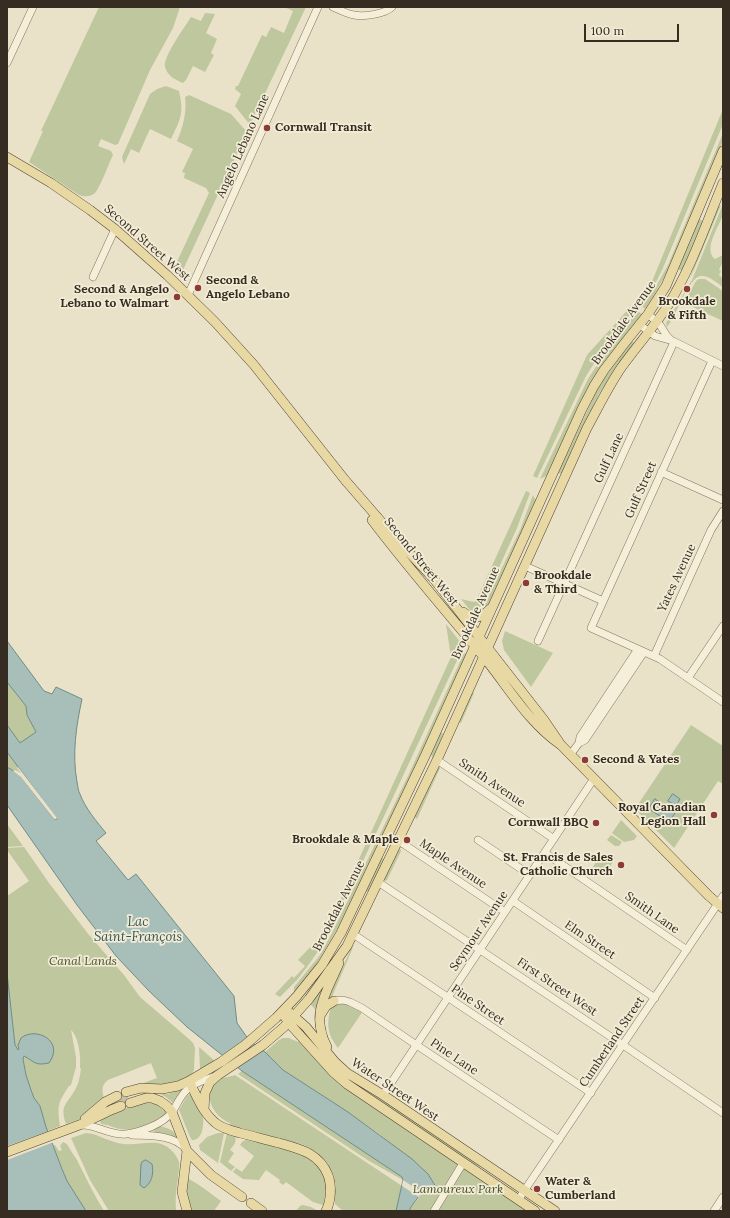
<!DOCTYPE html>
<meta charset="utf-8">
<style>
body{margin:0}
#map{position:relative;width:730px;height:1218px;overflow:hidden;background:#eae2c8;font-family:Lora,serif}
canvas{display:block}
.frame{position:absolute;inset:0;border:8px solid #362c21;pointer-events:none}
.scale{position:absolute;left:584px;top:24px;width:95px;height:18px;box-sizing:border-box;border:2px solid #362c21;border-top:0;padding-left:5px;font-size:12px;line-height:14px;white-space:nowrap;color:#362c21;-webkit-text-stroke:3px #f2ecd6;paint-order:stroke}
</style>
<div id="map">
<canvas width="730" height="1218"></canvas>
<div class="frame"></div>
<div class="scale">100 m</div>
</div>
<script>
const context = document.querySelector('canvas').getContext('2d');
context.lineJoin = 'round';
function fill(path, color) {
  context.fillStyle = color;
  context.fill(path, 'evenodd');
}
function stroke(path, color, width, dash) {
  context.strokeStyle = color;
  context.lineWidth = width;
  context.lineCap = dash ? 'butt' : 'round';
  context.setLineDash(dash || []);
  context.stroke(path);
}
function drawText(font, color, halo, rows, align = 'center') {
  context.font = font + ' Lora,serif';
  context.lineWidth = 3.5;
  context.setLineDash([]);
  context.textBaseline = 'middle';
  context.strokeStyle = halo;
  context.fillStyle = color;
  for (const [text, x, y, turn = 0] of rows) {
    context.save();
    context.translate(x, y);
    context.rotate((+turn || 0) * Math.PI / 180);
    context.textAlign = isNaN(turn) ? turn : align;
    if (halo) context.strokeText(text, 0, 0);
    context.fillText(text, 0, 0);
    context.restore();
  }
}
const green = new Path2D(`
 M99,7h81l-7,21 -23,42 -32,74 -3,1 -14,-6 -3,7 13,5 2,4c-4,8 -13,33 -18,38 -5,4 -10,4 -16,2l-50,-33 14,-31h-2z
 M284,7h22l-56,118 -15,-19 6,-12 -6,-5 1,-3h2l24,-51 4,2 5,-10 13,6 9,-22z
 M205,13l10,1 -9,19 11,6 -6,14 3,2 -9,17 -12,-6 -7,14 -3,3c-8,-3 -16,-8 -18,-16 -2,-11 20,-40 26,-50l10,4z
 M166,86l13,5c5,23 2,27 -8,48l-21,-10 -11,24 -8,-4 -7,15 -2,-7 28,-63 7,-5z
 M189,95l42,19 16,18 -65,140 -7,-6 34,-73 -3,-5 -22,-10 1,-5 -3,-1 11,-23 -16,-8c6,-14 10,-29 8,-44z
 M723,109v15l-60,144 -9,18 -30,36 -29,40 -9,14 -49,102 -4,-2 54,-121 64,-71z
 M723,133v8l-51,122 -19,34 -8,12 -3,-3 12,-16 14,-25z
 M723,204c0,5 1,9 -1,13 -4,11 -19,33 -7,42l8,-4v6l-4,9 2,1 -2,4 4,4v8c-6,-4 -14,-12 -22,-11 -12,0 -26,42 -34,51l-1,-4 26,-43z
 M721,205l-31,74 6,-20 22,-52z
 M699,219l4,2 -21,50 -4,-2z
 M699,279h6l18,12v30l-39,-18 12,-22z
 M637,311l5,3 -36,48 -58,113 -8,4 48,-100 18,-28 15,-21z
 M632,341l2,2 -20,28 -15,23 -33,71 -5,9 -3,-1 39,-83 9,-14z
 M526,491l4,2 -13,35 -31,68 -8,15 -8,-1 -9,-11 13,3 2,-1z
 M533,495l3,6 -48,104 -6,5 38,-80z
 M446,624l15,19v9l-112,239 -28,56 -14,20 -10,13 -17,17 -5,-3 17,-18 2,2 11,-12 -7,-6 19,-20 21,-35 113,-248z
 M505,631l48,22 -22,34 -27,-37 -2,-9z
 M464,653l2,1 -1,5 -53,117 -72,148 -24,41 -21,27 -1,-1v-4l26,-32 12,-22 76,-157z
 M7,682l19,24 1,9 9,17 -16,12 -13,-19z
 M472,692l2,1 -13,30 -3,-2z
 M691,725l32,21v38l-5,-3 -44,67 -39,-39z
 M441,732l2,2 -9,22 -2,1 -1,-3z
 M7,752l50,66 -37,-43 -13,-8z
 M440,767v1l-23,51 -3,-2 23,-48z
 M621,820l16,16 -3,4 -10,2 -12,-9z
 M7,824l16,22 -16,1z
 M611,835l11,7 -3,4h-4l-8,-6z
 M24,847l25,36 40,52 35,40 16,22 49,42 4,4 2,5 -1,22 -3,6 -19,8 -10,1h-24l19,-7 -6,-15 -43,17c-7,5 -6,11 -4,19l-21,19 -17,6c-7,-20 2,-20 10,-36 3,-6 4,-12 5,-19l-1,-1c1,-10 -1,-31 -9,-38l5,27v10l-5,18 -2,1c-11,17 -12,19 -9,40l-13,5 -7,-25 -6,-8 -8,-23 -3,-18 1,-1 6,3 22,-16c-5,-5 -11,-9 -18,-9l-16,11 1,3 -1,2 -3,-5 -8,-72v-77l22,-15 -22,-31v-2z
 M401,849v2l-14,29 -2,1v-3l13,-27z
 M612,856l3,2 -7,12 -6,-2 -3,4 -7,-4 5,-7 4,2 3,-3 4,2z
 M383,858l1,2 -15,31 -2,1 -1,-2 15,-31z
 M354,945l-23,54 -4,1 24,-51z
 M318,990l5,3 -6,18 -8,-8z
 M345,1003l18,8 -25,37c-12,-16 -11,-24 -7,-43z
 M283,1038h6l9,4 2,-3 27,31 201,141h-119c2,-6 6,-8 10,-13 5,-9 3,-20 3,-30l-43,-34 -31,-22 -65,-42 -18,-18 14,-12z
 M199,1047l17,15 -14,8 -2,-1z
 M242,1071l160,106 1,3 -34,-19 -131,-87z
 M343,1074l11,9 48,29 78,54v1l-19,-10 -107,-72z
 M235,1075l167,111 -6,25h-53l-8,-7v-17l-2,-14 -5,-9 -10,-11 -14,-8 -74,-20v-2c-16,-6 -29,-28 -13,-42 5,-4 12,-4 18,-6z
 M182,1089l-1,3 -8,11 -7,-6 -8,-4 10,1z
 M190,1094h2c3,7 7,14 10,20 3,8 1,27 -10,26l-2,-3 -11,-27 8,-14z
 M144,1102l12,2 11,9c-13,9 -31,19 -47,16 -7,-1 -12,-5 -19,-5l-1,-4 23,-11z
 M159,1126c8,2 17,4 17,12l-21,-4 -2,-5z
 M86,1133c11,0 24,10 38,11 11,1 22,-2 33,-1 10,1 19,10 22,19 1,5 -1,11 -1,16 -2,11 -3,22 -2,33h-67l-19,-31 -19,-42z
 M218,1133h6l-6,30 -18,-13 -1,-5 8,-8z
 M227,1133l8,3c2,6 -1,9 -5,14l4,3 -6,9 7,5 -4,4 -11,-9z
 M247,1139c34,9 93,15 76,66l-10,-3 -27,-20 -3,3 -4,-3 1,-2 -14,-10 -7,10 -16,-1 -10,-7 3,-4 6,4 12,-16 -14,-11 2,-3z
 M63,1142l4,2c3,6 7,11 10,16 9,18 17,35 27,51h-18l-19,-30 -14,-36h2l4,6 3,-1 -2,-4z
 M187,1178c12,6 23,15 34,23l-7,10h-24l-5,-20z
 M303,1205l8,2 7,4h-22l4,-5z`);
const water = new Path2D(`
 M7,641l37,50 8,3 4,-7 26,12c-6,28 -10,55 -5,83 1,4 1,9 3,12 5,14 17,28 26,39l-10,8 32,39 8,-6 98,122 3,27 12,17 16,12 18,18 65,42 64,47 16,15 8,13 -3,3h-3l-3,3 -6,-1c-3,8 -9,11 -12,19h-13l7,-31 -1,-3 -160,-106 -55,-44 -38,-36 -33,-35 -39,-51 -70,-100v-38l13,8 34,44h3l-50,-67v-27l13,18 16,-11 -9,-17 -1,-9 -19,-24z
 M673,794l7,5 -4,7 -8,-5z
 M655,799l20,14 -6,9 -20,-13z
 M7,973l8,72 3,5 1,-1 -1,-4 3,-7c15,-12 44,3 28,25 -14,3 -14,-1 -25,-7l-1,3 3,16 5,15 3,8 6,8 6,21 16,42 5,12 19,30h-79z
 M146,1160l6,4c2,9 0,19 -8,24l-4,-3 1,-21 1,-2z`);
const pier = new Path2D(`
 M18,767l39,51 -1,1h-2l-33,-42 -8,-6 2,-1 6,3 -4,-5z
 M49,1131l5,11 -47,18v-14z
 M403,1180l18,12 -2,5 -17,-11z`);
const majorTunnel = new Path2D(`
 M120,1101l8,-3`);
const minor = new Path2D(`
 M333,7c7,3 14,7 21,8 10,2 31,-1 38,-8
 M7,63l26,-56
 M93,277l22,-48
 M188,295l130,-288
 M648,314l12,11 7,11 4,4
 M640,325l15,11 18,5 50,25
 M712,361l-121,267 69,31 63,43
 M661,472l62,28
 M525,566l78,35
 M538,641l136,-299
 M654,656l57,-126 12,-19
 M688,678l35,-52
 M579,743l1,-6 58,-88
 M570,755l9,-12 6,-3 59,-88
 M437,760l117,79
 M387,835l18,10 100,67
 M478,840l52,35
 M545,853l142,97
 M378,882l245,163 100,68
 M513,901l142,97
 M353,934l238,159
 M334,1001l9,-1 7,2 12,6 47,32 150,100
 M383,1095l210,-315
 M81,1125c15,-1 29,11 45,9 15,-2 37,-10 46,-22 5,-7 9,-18 16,-23 7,-7 18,-9 28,-13
 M132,1135c17,1 41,-1 54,14
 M518,1200l205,-304
 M434,1211l29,-48
 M714,1211l9,-14`);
const major = new Path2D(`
 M7,157l44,26 39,27 25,19 52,46 48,47 39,43 91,115 53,61 35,37 22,28 89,114 17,25
 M372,520c36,48 77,94 115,141 23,29 43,63 74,84l148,151 14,12
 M463,612c11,8 17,7 27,-3
 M289,1012l17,15 29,35 12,11 36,22 172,116
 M321,1014l5,-8 8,-5
 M285,1017l3,5 45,50 14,12 188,127
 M327,1047c-17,-33 -1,-53 12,-84
 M189,1081c8,15 14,33 28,43 7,5 16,7 23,9 13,3 26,7 39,10 21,6 40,10 49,32 4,11 3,26 -2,36
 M126,1092l15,-4 21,1 16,-3 11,-5 32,-19 24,-17 31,-27 21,-22 25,-31 19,-32 85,-179 156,-345 12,-23 10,-16 20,-26 24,-30 18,-28 57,-135
 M130,1103l16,-5h6l8,3 7,5 5,6 15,39 24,24 31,22
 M204,1110l1,-17 5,-11 8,-7 45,-30 21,-18 25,-28 38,-53 90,-186 150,-332c11,-20 21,-41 34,-60 15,-21 32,-40 46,-61 24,-38 39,-83 56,-124
 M85,1119l20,-17 12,-6
 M7,1152l75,-28 29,-14 10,-4
 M251,1203l11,8
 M187,1211l-5,-19 5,-41`);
const markers = [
 [267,128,4,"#8c3c35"],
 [198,288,4,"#8c3c35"],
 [687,289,4,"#8c3c35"],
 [177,297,4,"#8c3c35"],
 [526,583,4,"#8c3c35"],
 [585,760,4,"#8c3c35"],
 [714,815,4,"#8c3c35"],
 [596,823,4,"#8c3c35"],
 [407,840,4,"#8c3c35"],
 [621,865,4,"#8c3c35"],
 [537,1189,4,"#8c3c35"]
];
const poiNames = [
 ["Cornwall Transit",275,128],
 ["Second &",206,281],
 ["Angelo Lebano",206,295],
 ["Second & Angelo",169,290,"right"],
 ["Lebano to Walmart",169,304,"right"],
 ["Brookdale",687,302,"center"],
 ["& Fifth",687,316,"center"],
 ["Brookdale",534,576],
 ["& Third",534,590],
 ["Second & Yates",593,760],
 ["Royal Canadian",706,808,"right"],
 ["Legion Hall",706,822,"right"],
 ["Cornwall BBQ",588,823,"right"],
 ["Brookdale & Maple",399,840,"right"],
 ["St. Francis de Sales",613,858,"right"],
 ["Catholic Church",613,872,"right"],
 ["Water &",545,1182],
 ["Cumberland",545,1196]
];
const streetNames = [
 ["Angelo Lebano Lane",243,146,-66],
 ["Second Street West",147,243,41],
 ["Brookdale Avenue",624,323,-54],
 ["Gulf Lane",609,458,-65],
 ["Gulf Street",641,490,-66],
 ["Second Street West",421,562,51],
 ["Yates Avenue",677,578,-65],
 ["Brookdale Avenue",476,613,-66],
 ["Smith Avenue",492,783,34],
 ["Maple Avenue",453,864,34],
 ["Brookdale Avenue",339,906,-63],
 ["Smith Lane",652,913,35],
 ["Seymour Avenue",479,931,-56],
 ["Elm Street",590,940,34],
 ["First Street West",557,987,34],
 ["Pine Street",478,1005,34],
 ["Cumberland Street",612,1042,-56],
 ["Pine Lane",454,1057,34],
 ["Water Street West",395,1090,34]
];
const parkNames = [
 ["Canal Lands",83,962],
 ["Lamoureux Park",458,1190]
];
const waterNames = [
 ["Lac",138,922],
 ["Saint-François",138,937]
];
fill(green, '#bec79d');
fill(water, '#a8beb9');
stroke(water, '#708c87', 1);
fill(pier, '#eae2c8');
stroke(majorTunnel, '#c6bea7', 9, [9, 4.5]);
stroke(minor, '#84755f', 8);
stroke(major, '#524432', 10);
stroke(minor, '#f5efda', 7);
stroke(major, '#e8d9a4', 9);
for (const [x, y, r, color] of markers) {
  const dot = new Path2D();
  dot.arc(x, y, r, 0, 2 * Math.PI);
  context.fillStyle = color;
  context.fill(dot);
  stroke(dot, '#f2ecd6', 1.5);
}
drawText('bold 12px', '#362c21', '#f2ecd6', poiNames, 'left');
drawText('12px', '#362c21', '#f2ecd6', streetNames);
drawText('italic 12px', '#435029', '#f2ecd6', parkNames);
drawText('italic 13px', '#325354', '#f2ecd6', waterNames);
</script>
